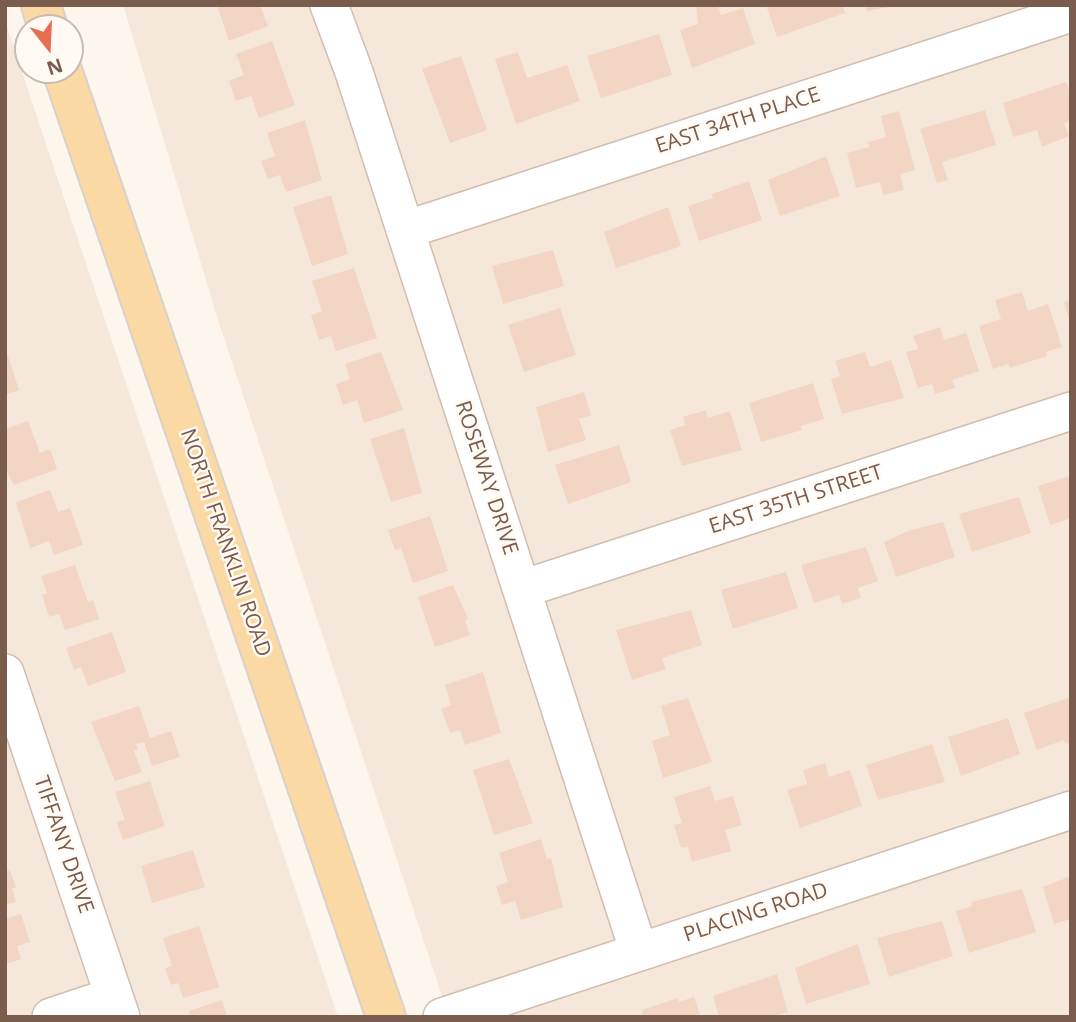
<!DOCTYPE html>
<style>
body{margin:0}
#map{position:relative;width:1076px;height:1022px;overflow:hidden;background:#fdf6ec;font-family:"Open Sans",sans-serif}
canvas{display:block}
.frame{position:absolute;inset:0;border:7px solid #7a5c4d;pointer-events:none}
.north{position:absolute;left:14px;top:14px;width:70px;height:70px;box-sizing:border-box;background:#fffaf3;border:2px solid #cabbb1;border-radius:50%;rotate:162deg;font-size:19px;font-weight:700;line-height:28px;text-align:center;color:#7a5c4d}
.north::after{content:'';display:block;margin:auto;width:24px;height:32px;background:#e76f51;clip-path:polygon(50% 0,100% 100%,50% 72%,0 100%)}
</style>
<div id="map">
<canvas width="1076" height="1022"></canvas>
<div class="frame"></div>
<div class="north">N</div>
</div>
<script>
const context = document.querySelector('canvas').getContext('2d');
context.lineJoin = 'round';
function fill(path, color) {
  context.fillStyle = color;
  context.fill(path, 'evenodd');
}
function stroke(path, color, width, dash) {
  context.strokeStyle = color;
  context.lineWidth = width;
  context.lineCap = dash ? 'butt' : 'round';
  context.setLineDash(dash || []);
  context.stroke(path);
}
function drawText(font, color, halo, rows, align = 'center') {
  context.font = font + ' "Open Sans",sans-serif';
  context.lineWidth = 5;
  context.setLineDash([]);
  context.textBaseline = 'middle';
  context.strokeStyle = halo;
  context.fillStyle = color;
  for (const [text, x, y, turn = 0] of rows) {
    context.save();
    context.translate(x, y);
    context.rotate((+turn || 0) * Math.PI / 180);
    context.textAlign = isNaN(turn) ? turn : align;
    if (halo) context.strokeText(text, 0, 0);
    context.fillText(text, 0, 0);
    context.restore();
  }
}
const residential = new Path2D(`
 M123,5h948v1012h-622l-230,-694z
 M5,21l333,996h-333z`);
const building = new Path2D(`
 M217,5h43l8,21 -39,15z
 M696,5h22l3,10 22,-7 12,36 -63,24 -12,-38 18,-6z
 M766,5h76l3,8 -68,24z
 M865,5h30v1l-28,5z
 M659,34l13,41 -71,23 -14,-42z
 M272,41l23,64 -36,13 -8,-22 -15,5 -7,-20 15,-6 -8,-21z
 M518,52l9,26 40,-13 13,36 -64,23 -21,-65z
 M461,56l26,74 -37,13 -28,-74z
 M1066,82l5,14v25l-7,2 5,13 -27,11 -5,-17 -24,7 -10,-34z
 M985,110l11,35 -54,17 6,18 -11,3 -17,-54z
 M899,111l16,59 -15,4 4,16 -21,5 -3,-13 -24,6 -9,-35 22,-6 -1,-5 18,-5 -5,-21z
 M305,120l17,60 -36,12 -6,-17 -12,4 -7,-18 14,-5 -8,-23z
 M826,156l14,40 -60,20 -12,-36z
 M749,181l13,39 -63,21 -11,-35 25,-8 -1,-4z
 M331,195l17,59 -36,12 -19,-59z
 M668,207l13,39 -65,22 -12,-36z
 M553,250l11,36 -61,18 -11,-38z
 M354,268l23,70 -41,13 -5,-15 -12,4 -8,-25 11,-4 -10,-30z
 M1022,292l6,19 20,-7 14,43 -16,5 1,4 -37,12 -2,-4 -15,5 -14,-43 22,-7 -6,-19z
 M1071,299v23h-1l-6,-20z
 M560,308l16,47 -52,17 -16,-47z
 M940,327l4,13 22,-7 13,38 -27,9 3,8 -20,6 -3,-10 -14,4 -12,-36 12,-3 -5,-13z
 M6,350l13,40 -14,5v-44z
 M381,352l22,58 -39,13 -7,-23 -14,5 -7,-21 14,-5 -5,-15z
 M865,352l5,15 21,-7 13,38 -62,16 -11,-35 9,-3 -5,-15z
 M813,383l11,36 -24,7 2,4 -41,12 -12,-39z
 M584,392l7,23 -12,4 7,21 -38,12 -12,-45z
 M706,410l2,8 22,-7 12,39 -60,16 -12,-36 15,-5 -2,-8z
 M28,421l12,32 10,-4 7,20 -43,16 -9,-17v-39z
 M404,428l18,65 -31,9 -21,-63z
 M619,445l12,37 -63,22 -13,-39z
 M1070,476l1,42 -21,7 -12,-39z
 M50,490l8,22 12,-4 13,37 -29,10 -5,-14 -19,7 -14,-46z
 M1019,497l12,36 -59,19 -13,-38z
 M430,516l18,55 -35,12 -12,-35 -6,2 -7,-20z
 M943,522l12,35 -59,20 -12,-35 24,-11z
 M866,547l12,34 -20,7 3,10 -19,6 -3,-9 -25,8 -13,-38z
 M75,565l13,37 5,-2 6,19 -34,11 -6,-16 -10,3 -7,-22 5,-2 -6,-17z
 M786,572l12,36 -65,21 -12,-39z
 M453,585l15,34 -3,1 5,15 -35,12 -17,-50z
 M691,610l11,35 -40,13 4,11 -34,11 -16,-50z
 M112,632l14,40 -38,14 -7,-19 -7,3 -8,-22z
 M483,672l18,61 -36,12 -5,-15 -10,3 -9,-24 10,-4 -6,-20z
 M1071,697v45l-6,2 -1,-4 -27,10 -13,-37z
 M688,698l24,64 -49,16 -11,-37 18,-6 -9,-29z
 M139,706l11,32 21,-7 9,26 -28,9 -8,-24 -8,2 2,5 -4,2 8,21 -27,9 -24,-59z
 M1008,718l12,36 -59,22 -13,-39z
 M932,744l13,38 -67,18 -12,-35z
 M509,759l24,64 -39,12 -21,-65z
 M825,763l4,14 21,-7 12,36 -62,22 -13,-38 20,-6 -4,-14z
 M150,781l15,45 -42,14 -6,-18 8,-2 -10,-28z
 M710,786l5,15 18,-5 9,29 -17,5 6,21 -39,11 -4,-15 -7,1 -7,-23 8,-2 -8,-26z
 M541,839l6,20 4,-1 12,49 -42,13 -6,-19 -13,4 -6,-19 12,-4 -9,-29z
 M193,850l12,37 -53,16 -11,-37z
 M10,870l6,17 -4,2 4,13 -11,3v-34z
 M1071,876v43l-17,5 -11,-37z
 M1022,889l14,43 -67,21 -13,-42 16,-5 -1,-4z
 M21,914l9,28 -13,4 4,13 -16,5v-45z
 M942,921l11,35 -64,21 -12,-39z
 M199,926l20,61 -36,11 -5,-15 -7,2 -6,-17 7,-2 -9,-28z
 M858,944l12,40 -64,20 -11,-36z
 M777,974l11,38 -18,5h-51l-6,-21z
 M694,997l7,20h-65l7,-3 -1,-4 36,-12 1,4z
 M222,1000l5,17h-36l-2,-6z`);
const minor = new Path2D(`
 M329,5l25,67 285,880
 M405,230l666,-217
 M522,589l549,-178
 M5,673l116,344
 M51,1017l63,-21
 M442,1017l629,-207`);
const major = new Path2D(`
 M41,5l7,23
 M62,70l324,947`);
const streetNames = [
 ["EAST 34TH PLACE",738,121,-18],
 ["ROSEWAY DRIVE",486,478,72],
 ["EAST 35TH STREET",796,500,-18],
 ["NORTH FRANKLIN ROAD",225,543,71],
 ["TIFFANY DRIVE",63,845,71],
 ["PLACING ROAD",756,913,-18]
];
fill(residential, '#f5e8da');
fill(building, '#f3d5c3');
stroke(minor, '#d1beb0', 40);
stroke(major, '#dad1cd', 42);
stroke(minor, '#fff', 37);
stroke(major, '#fbd9a5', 38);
drawText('21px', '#7a5c4d', '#fffaf3', streetNames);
</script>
